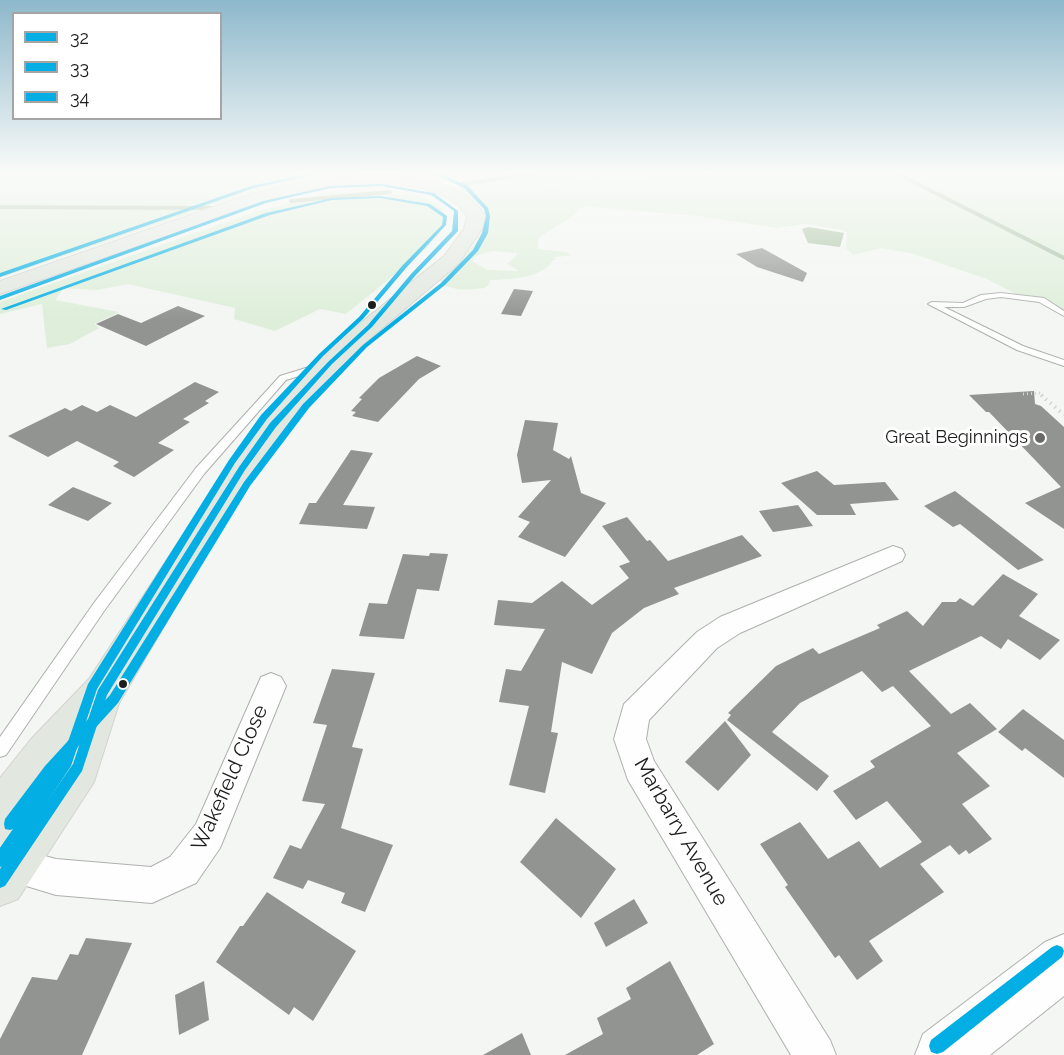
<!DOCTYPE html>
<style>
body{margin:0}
#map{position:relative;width:1064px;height:1055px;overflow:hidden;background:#f3f6f2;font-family:Raleway,sans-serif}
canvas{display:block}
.legend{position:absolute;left:12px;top:12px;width:210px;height:108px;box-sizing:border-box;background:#fff;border:2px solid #a5a5a5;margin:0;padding:8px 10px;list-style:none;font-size:18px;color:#1e1f1d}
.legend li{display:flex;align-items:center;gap:12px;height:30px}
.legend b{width:30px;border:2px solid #a5a5a5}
</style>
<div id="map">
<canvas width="1064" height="1055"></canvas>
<ul class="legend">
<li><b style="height:8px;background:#02aee4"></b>32</li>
<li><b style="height:8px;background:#02aee4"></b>33</li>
<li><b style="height:8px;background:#02aee4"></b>34</li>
</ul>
</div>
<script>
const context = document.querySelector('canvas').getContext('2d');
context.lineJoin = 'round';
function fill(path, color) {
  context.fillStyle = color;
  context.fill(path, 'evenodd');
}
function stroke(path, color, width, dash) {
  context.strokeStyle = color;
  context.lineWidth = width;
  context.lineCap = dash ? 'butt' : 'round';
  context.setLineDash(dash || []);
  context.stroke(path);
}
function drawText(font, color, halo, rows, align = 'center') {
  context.font = font + ' Raleway,sans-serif';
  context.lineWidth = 6;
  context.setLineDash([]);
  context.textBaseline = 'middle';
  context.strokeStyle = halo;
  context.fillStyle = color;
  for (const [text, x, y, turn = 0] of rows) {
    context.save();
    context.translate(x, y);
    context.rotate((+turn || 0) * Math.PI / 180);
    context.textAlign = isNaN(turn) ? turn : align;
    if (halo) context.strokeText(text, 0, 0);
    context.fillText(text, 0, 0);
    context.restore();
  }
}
const green = new Path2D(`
 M0,172h320l-3,6 -65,14 -252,86z
 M357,172h97l-16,10 -83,-8z
 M500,172h564v138l-13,-8 -35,-8 -29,-15 -74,-25 -32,-6 -28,7 -7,-7 1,-15 -5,-3 -36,-6 -29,4 -79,-12 -105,-9h-12c-4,10 -32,22 -43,32v10l28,3 6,3 -16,2c-4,4 -6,8 -10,11 -17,11 -35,11 -56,12l-2,6 -4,2c-14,2 -34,4 -44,-7 17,-18 49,-44 48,-71l-32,-22 6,-4 -2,-2zM492,251l24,2 1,2 -10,9 12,7 -31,-1 -16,-9 4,-5z
 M373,191l49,5 22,13 -3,22 -16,19 -79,64 -26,-5 -45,22 -41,-12 1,-11 -107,-24 -31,6 -33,-2 -9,12 64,12 -25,12 5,4 -29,16 -23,4 -5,-44 -42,10v-12l257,-91 24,-5 47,-14z`);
const water = new Path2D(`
 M809,227l35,6 -4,14 -32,-4 -6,-14z`);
const stream = new Path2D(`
 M894,172l170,86
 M462,184l81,-12
 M291,201l99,-9
 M0,207l212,1`);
const building = new Path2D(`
 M762,248l45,25 -4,9 -46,-15 -21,-13z
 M514,289l19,2 -12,25 -20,-2z
 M178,306l27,10 -59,30 -50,-22 22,-10 23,9z
 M417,356l24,10 -22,13 -41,43 -26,-6 4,-4 -5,-1 11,-12 -3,-1 20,-20z
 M195,382l24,10 -14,9 4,2 -26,16 7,3 -32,21 16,7 -40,27 -21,-11 6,-4 -42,-21 -29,16 -40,-21 57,-28 6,3 11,-6 15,7 13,-7 26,12z
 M1034,391l1,13 6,2 23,21v102l-39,-26 36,-16 -72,-75h-3l-17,-17z
 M525,420l33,3 -5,27 16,9 2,-3 10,37 25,10 -41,54 -47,-20 12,-15 -12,-5 33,-37 -29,3 -5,-28z
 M351,450l22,3 -30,52 32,2 -8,22 -68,-5 10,-21h7z
 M817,471l17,14 51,-3 14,18 -49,4 6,11h-39l-36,-32z
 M73,487l39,16 -24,18 -40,-16z
 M955,491l89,69 -26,10 -58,-46 -7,3 -29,-21z
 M798,505l15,21 -40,6 -14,-21z
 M627,517l20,24 3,-1 18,21 74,-26 20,21 -88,32 5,6 -35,14 -32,25 -20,41 -30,-12 -11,70 7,1 -13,60 -36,-8 20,-79 -30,-4 7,-33 15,2 24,-42 -51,-4 4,-25 34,3 30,-22 30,24 37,-27 -10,-12 11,-4 -28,-36z
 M430,553l18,1 -9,37 -22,-2 -13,50 -45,-3 10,-33 18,1 16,-50 26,2z
 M1003,574l35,20 -19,22 41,24 -20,20 -32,-21 -7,10 -20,-13 -72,35 42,43 19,-11 27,26 -40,24 33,33 -28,18 30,35 -23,15 -3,-4 -7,5 -9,-10 -30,19 24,28 -75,49 14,20 -26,19 -18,-25 -4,3 -50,-71 3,-2 -28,-41 40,-22 28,37 31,-18 21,27 42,-26 -35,-41 -31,19 -23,-29 42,-24 -5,-6 61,-35 -38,-40 -11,6 -20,-21 -62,32 -28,29 57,44 -12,15 -90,-71 4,-5 -3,-2 48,-47 37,-18 6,6 61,-26 -3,-3 30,-14 16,15 19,-24h14l4,-4 13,8z
 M332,669l43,4 -23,74 11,2 -22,79 52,17 -28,67 -24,-9 4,-10 -37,-13 -5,9 -30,-11 17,-33 11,4 24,-45 -23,-3 25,-76 -14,-2z
 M1023,709l41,31v38l-39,-30 -3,3 -24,-19z
 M725,721l26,34 -33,36 -33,-29z
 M556,818l60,51 -35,49 -61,-56z
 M267,892l89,59 -43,70 -19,-14 -5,8 -73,-53 24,-36h3z
 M634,899l14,24 -42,24 -12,-24z
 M86,938l46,5 -50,112h-82v-16l32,-62 25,3 13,-26 8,1z
 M670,961l44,83 -17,11h-132l38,-21 -6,-16 34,-19 -5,-11z
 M204,981l5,39 -30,15 -4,-40z
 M522,1033l9,22h-48z`);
const pathFar2 = new Path2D(`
 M561,172l29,13
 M549,189l201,-17`);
const pathFar1 = new Path2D(`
 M1023,394l16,-1 4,3`);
const path = new Path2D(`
 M1041,395l23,20`);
const lane = new Path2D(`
 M1001,293l43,5 20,13v5l-25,-14 -38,-5 -15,2 -22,8h-20l79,39 41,14v6l-47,-16 -89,-46 4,-2 31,1 18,-8z
 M325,362l3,1v4l-42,13 -82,94 -100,137 -98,144 -6,2v-20l94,-134 102,-135 84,-92z`);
const street = new Path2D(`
 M893,546l9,3 3,6 -3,6 -162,72 -23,15 -68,72 -3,19 8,22 176,279 6,15h-45l-163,-275 -14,-41 10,-35 73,-72 23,-15z
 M271,673l10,4 5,9 -66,162 -24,35 -44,20 -96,-8 -56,-17v-26l12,-5 44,12 95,8 19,-10 26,-33 65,-147z`);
const secondary = new Path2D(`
 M1064,934v62l-74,59h-75l8,-21 122,-92z`);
const highway = new Path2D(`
 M374,175c40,2 86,4 111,40l-3,14 -24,35 -98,83 -53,56 -31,40 -52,81 -105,179 -25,79 -76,117 -18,7v-128l32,-40 57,-59 109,-167 58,-81 32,-39 55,-55 101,-81 20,-27 3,-13c-4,-5 -8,-11 -13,-14 -40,-32 -145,-13 -191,0l-263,92v-13l251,-87 57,-13z`);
const bus1 = new Path2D(`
 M381,184l53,9 24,18v20l-43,45 -43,51 -40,37 -56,63 -31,43 -138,225 -25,76 -77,115 -5,2v-19l73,-105 25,-74 141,-223 31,-44 58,-61 40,-37 43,-51 41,-43 2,-20 -23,-16 -50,-9 -51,2 -64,15 -266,97v-4l263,-95 67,-15z`);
const bus2 = new Path2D(`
 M380,196l50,8 17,12 -1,9 -40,43 -43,51 -40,37 -56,63 -32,44 -138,226 -26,77 -66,99 -5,2v-19l62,-89 26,-75 141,-224 32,-45 58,-61 40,-37 43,-51 40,-41 1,-8 -16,-11 -47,-8 -48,2 -62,15 -264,95 -5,-1 265,-96 66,-15z`);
const bus3 = new Path2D(`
 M318,172h8l-72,16 -254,89v-4l251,-87z
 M420,172l22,2 26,12 20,22 2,8 -2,17 -10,18 -33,34 -78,62 -58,61 -59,78 -132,217 -60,66 4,2 2,4 -2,4 -57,86 -5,2v-19l13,-19 -3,1 -5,-1 -1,-5 1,-5 40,-53 65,-71 134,-213 59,-78 60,-59 78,-62 32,-33 9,-17 4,-17 -2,-7 -20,-21 -25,-12z
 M1057,945l5,2 2,4 -2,6 -119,95 -6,2 -6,-2 -2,-6 2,-6 121,-93z`);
const markers = [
 [372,305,5,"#1e1f1d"],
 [1040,438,6,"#696a68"],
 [123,684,5,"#1e1f1d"]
];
const poiNames = [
 ["Great Beginnings",1028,438]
];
const nearStreetnames = [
 ["Wakefield Close",230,778,-66],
 ["Marbarry Avenue",681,832,60]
];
fill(green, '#deeeda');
fill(water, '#a4be9f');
stroke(stream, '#a4be9f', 4);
fill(building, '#929491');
stroke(lane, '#aeb0ae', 2);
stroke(street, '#aeb0ae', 2);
stroke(secondary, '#aeb0ae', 2);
stroke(highway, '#d2d3d1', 2);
stroke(pathFar2, '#d4d5d3', 2, [1, 2]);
stroke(pathFar1, '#d4d5d3', 3, [1, 3]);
stroke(path, '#d4d5d3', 4, [1.5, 4.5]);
fill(lane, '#fdfefd');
fill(street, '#fdfefd');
fill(secondary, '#fdfefd');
fill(highway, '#e2e8e0');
fill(bus1, '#02aee4');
fill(bus2, '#02aee4');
fill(bus3, '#02aee4');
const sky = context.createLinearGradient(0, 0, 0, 320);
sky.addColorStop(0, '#8db8cb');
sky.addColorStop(0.54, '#fafbf9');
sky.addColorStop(1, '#fafbf900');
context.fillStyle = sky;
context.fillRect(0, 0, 1064, 320);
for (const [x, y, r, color] of markers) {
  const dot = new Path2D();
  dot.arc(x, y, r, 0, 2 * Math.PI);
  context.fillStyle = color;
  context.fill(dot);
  stroke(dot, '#fff', 2);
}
drawText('18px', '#1e1f1d', '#fff', poiNames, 'right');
drawText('21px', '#1e1f1d', '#fff', nearStreetnames);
</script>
